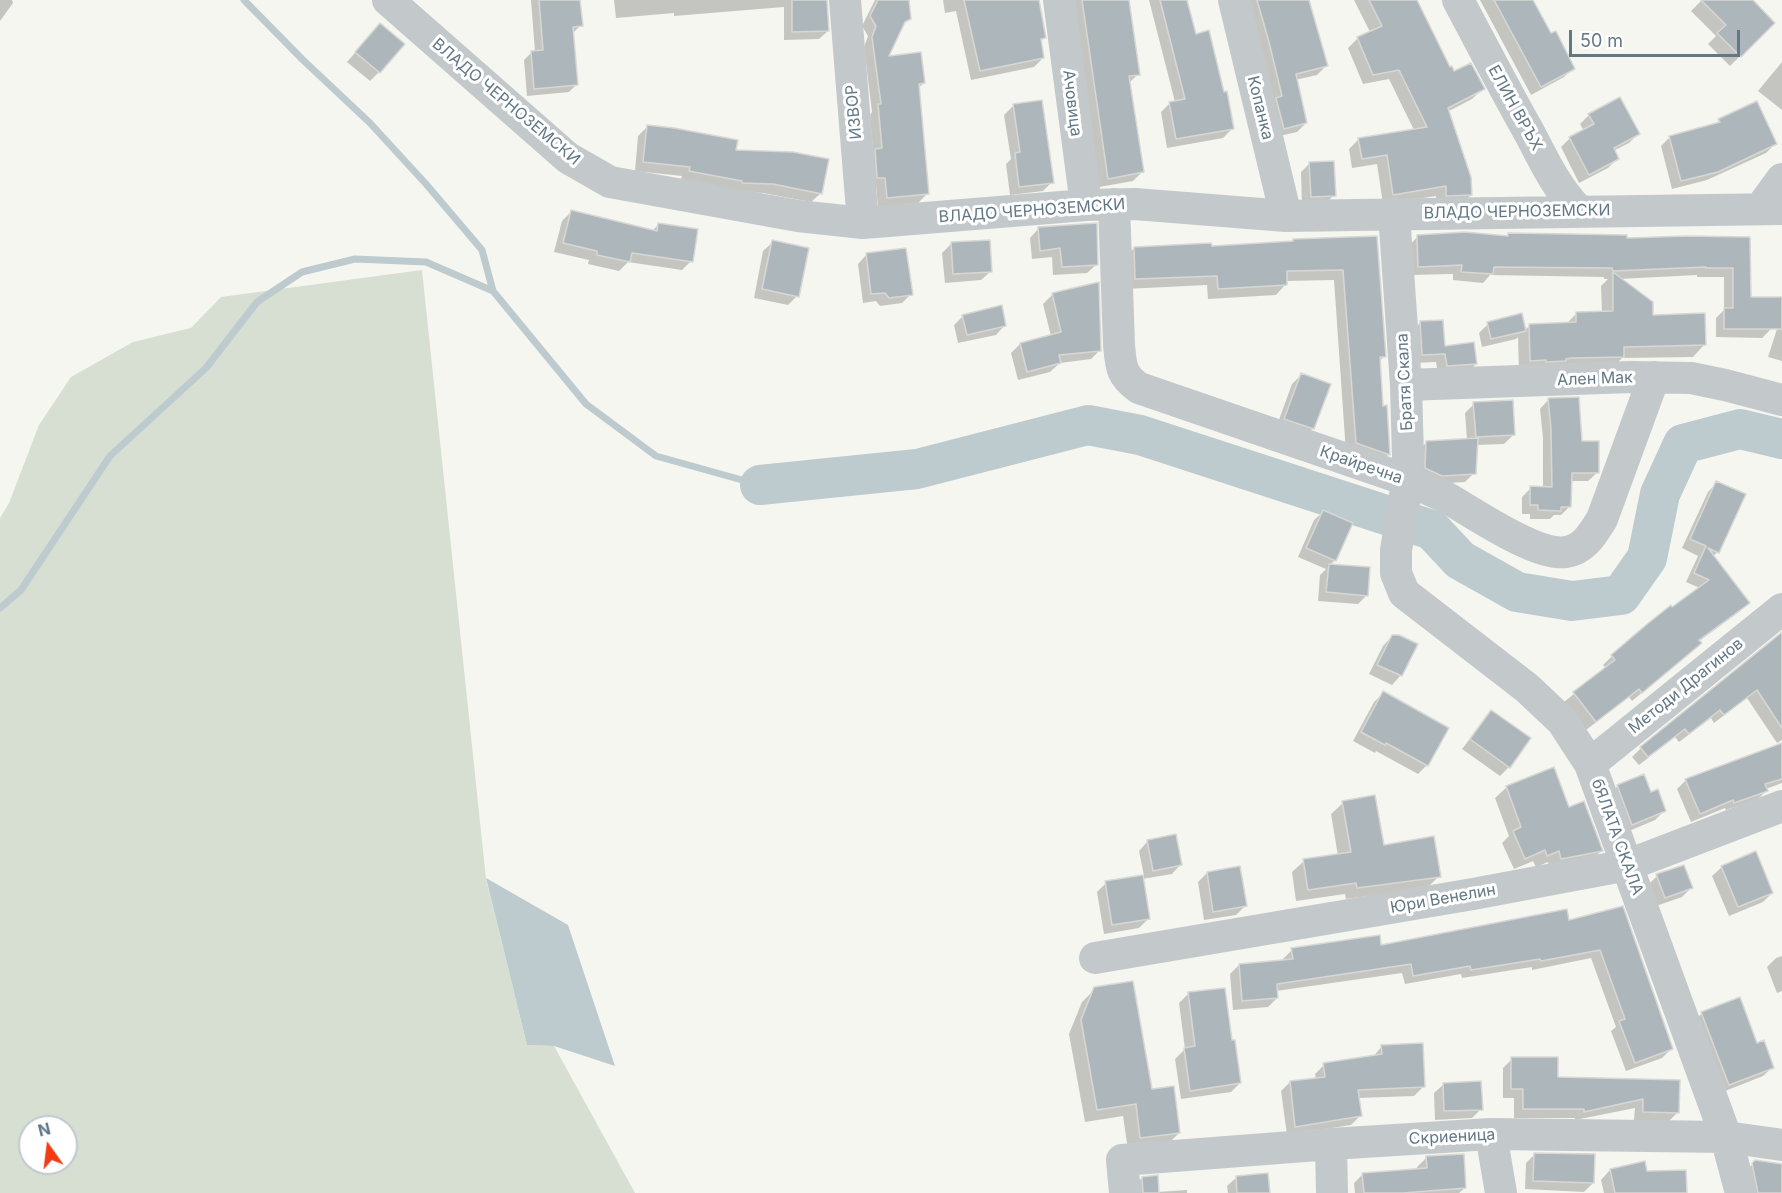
<!DOCTYPE html>
<meta charset="utf-8">
<style>
body{margin:0}
#map{position:relative;width:1782px;height:1193px;overflow:hidden;background:#f6f6f1;font-family:Inter,sans-serif}
canvas{display:block}
.north{position:absolute;left:18px;top:1115px;width:60px;height:60px;box-sizing:border-box;background:#fff;border:2px solid #c0c9cf;border-radius:50%;rotate:346deg;font-size:16px;font-weight:700;line-height:24px;text-align:center;color:#627886}
.north::after{content:'';display:block;margin:auto;width:21px;height:27px;background:#f33b14;clip-path:polygon(50% 0,100% 100%,50% 72%,0 100%)}
.scale{position:absolute;left:1569px;top:30px;width:171px;height:27px;box-sizing:border-box;border:3px solid #627886;border-top:0;padding-left:8px;font-size:18px;line-height:21px;white-space:nowrap;color:#627886;-webkit-text-stroke:4px #fff;paint-order:stroke}
</style>
<div id="map">
<canvas width="1782" height="1193"></canvas>
<div class="north">N</div>
<div class="scale">50 m</div>
</div>
<script>
const context = document.querySelector('canvas').getContext('2d');
context.lineJoin = 'round';
function fill(path, color) {
  context.fillStyle = color;
  context.fill(path, 'evenodd');
}
function stroke(path, color, width, dash) {
  context.strokeStyle = color;
  context.lineWidth = width;
  context.lineCap = dash ? 'butt' : 'round';
  context.setLineDash(dash || []);
  context.stroke(path);
}
function drawText(font, color, halo, rows, align = 'center') {
  context.font = font + ' Inter,sans-serif';
  context.lineWidth = 6;
  context.setLineDash([]);
  context.textBaseline = 'middle';
  context.strokeStyle = halo;
  context.fillStyle = color;
  for (const [text, x, y, turn = 0] of rows) {
    context.save();
    context.translate(x, y);
    context.rotate((+turn || 0) * Math.PI / 180);
    context.textAlign = isNaN(turn) ? turn : align;
    if (halo) context.strokeText(text, 0, 0);
    context.fillText(text, 0, 0);
    context.restore();
  }
}
const green = new Path2D(`
 M422,270l64,609 41,166 27,1 81,147h-635v-675l9,-15 30,-78 32,-48 62,-35 58,-14 30,-31zM30,1127h36v36h-36z`);
const water = new Path2D(`
 M486,878l82,47 47,141 -61,-20 -27,-1z`);
const shadow = new Path2D(`
 M0,0h12l1,3 -13,18z
 M531,0h48l2,25 -9,9 5,50 -8,8 -42,4 -3,-36 8,-8h3z
 M614,0h201l13,31 -9,8 -35,1v-33l-110,9v-3l-58,5z
 M875,0h33l2,18 -9,9 -14,31 37,25 -7,6 10,105 -9,9 -40,4 -2,-21 -7,1 -2,-28 6,-7 -3,-37 2,-3 -8,-65 4,-11 -6,-10z
 M943,0h44l57,38 -4,4 3,16 -9,9 -63,13 -15,-69 -11,2z
 M1072,0h56l10,74 -9,9 13,89 -9,9 -34,6z
 M1149,0h37l8,36 39,92 -10,10 -56,10 -6,-36 9,-9 5,-1z
 M1247,0h61l19,65 -10,10 -22,5 11,43 -9,9 -22,5z
 M1354,0h59l36,69 34,19 -11,11 -25,13 24,83 -11,10h-24v-9l-53,8 -6,-40 -25,4 -3,-19 10,-10 55,-9 -25,-51 -26,5 -15,-36 10,-10 12,-6z
 M1480,0h52l18,35 23,33 -9,9 -33,18z
 M1702,0h49l22,23 -43,43 -22,-22 8,-8 -25,-25z
 M371,34l8,38 -9,9 -23,-19z
 M1782,62v48l-24,-19z
 M1756,103l19,41 -9,9 -59,27 -35,9 -11,-43 9,-9 44,-12 5,-4z
 M1013,106l39,76 -9,9 -33,4 -4,-31 5,-5 -7,-44z
 M1589,115l49,19 -9,9 -16,8 4,8 -9,9 -29,15 -18,-36 9,-9 14,-7 -4,-7z
 M647,127l87,25 87,41 -10,9 -48,-9 -29,-2 -53,-12 1,-3 -47,-5 3,-35z
 M1310,163l24,32 -9,9 -23,1 -1,-33z
 M571,212l81,19 7,-7 32,37 -9,9 -54,-8 -9,9 -31,-7 1,-4 -35,-8 8,-31z
 M1039,228l58,36 -10,9 -34,2 -1,-18 -20,2 -2,-21z
 M1508,235l117,5 124,-2v60l22,31 -9,9 -46,-1v-19l8,-8v-33h-27v-2l-78,4 33,38 52,28 -11,12 -71,1 -11,11 -92,3 -1,-35 -2,2 -34,8 -3,-14 9,-9 37,6 5,-5 36,-1 11,-11h25l-1,-27 7,-7h-4v-2l-114,-2 -7,8 -30,-3v-6l-43,1 -1,-29 9,-10 88,1z
 M1376,237l8,119 -5,6 3,45h4l2,48 -10,10 -32,-12 -12,-173 -48,1v3l-10,11 -68,4 -1,-14 -82,4 -1,-30 10,-11h76z
 M773,242l24,54 -9,9 -34,-7 9,-47z
 M951,244l40,27 -10,9 -36,3 -3,-30z
 M867,254l44,40 -9,9 -22,3 -4,-5 -13,2 -5,-39z
 M1097,284l3,66 -9,9 -31,4 -10,9 -32,8 -7,-27 9,-9 31,-8 -8,-32 9,-9z
 M963,316l42,9 -9,10 -38,8 -4,-18z
 M1420,323l23,24 33,17 -9,9 -29,1 -2,-12 -23,1 -2,-31z
 M1782,323v38l-14,-4 9,-28z
 M1301,375l12,53 -9,9 -28,-9 16,-44z
 M1549,399l31,44 18,29 -10,9h-18v25l-9,9h-7l-4,4h-20v-5h-8v-17l9,-9h12v-50l-3,-29z
 M1474,404l40,30 -10,10 -28,1 -2,28 -9,9 -33,2 -15,-7v-25l9,-9 41,-3 -2,-27z
 M1717,482l1,70 -5,4 35,47 -9,9 -41,30 -7,10 -59,49 -3,-4 -43,33 -22,-28 42,-34 -3,-3 9,-9 88,-68 -14,-6 12,-26 -16,-8 26,-56z
 M1324,511l11,49 -6,6 38,29 -9,9 -40,-3 2,-26 6,-6 -28,-12 16,-37z
 M1782,634v106l-5,3 -30,-45 -33,25 -3,-5 -32,24 -4,-5 -36,28 -7,-8 9,-9z
 M1392,636l24,8 -15,31 -9,10 -23,-11 14,-28z
 M1383,693l44,72 -9,9 -42,-23 -1,2 -22,-12 21,-39z
 M1491,712l18,55 -9,9 -38,-27z
 M1782,747v36l-16,6v2l-8,8 -32,11 -1,-2 -34,14 -14,-33 9,-9z
 M1618,786l32,8 14,17 -9,9 -33,14 -14,-39z
 M1507,787l61,22 33,42 -12,12 -39,7 -2,-8 -12,5 -3,-6 -19,8 -12,-26 7,-7 -14,-38z
 M1343,803l40,43 56,30 -12,12 -81,11 -1,-5 -49,7 -4,-29 12,-11 34,-5 -7,-42z
 M1148,841l33,23 -9,10 -30,5 7,39 -10,10 -35,6 -7,-42 9,-9 38,-7 -5,-25z
 M1722,867l50,26 -9,9 -34,14 -17,-40z
 M1207,873l38,33 -9,9 -32,5 -6,-38z
 M1657,876l34,12 -9,9 -26,9 -8,-21z
 M1622,908l49,141 -9,9 -36,13 -15,-40 5,-4 -25,-69 -59,12v-3l-70,11 -1,-4 -56,10 -3,-11 -126,18 1,7 -9,9 -35,3 -3,-36 9,-9 44,-4v-2l9,-9 88,-3 188,-25z
 M1782,956v35l-5,2 -10,-26 9,-9z
 M1095,989l56,102 28,42 -13,13 -38,4 -5,-34 -38,6 -16,-88 13,-32z
 M1188,994l52,89 -9,9 -50,7 -6,-40 10,-10 -6,-46z
 M1702,1013l54,32 17,22 -10,9 -43,17 -27,-71z
 M1382,1046l41,41 -9,9 -56,2 2,18 -9,9 -64,10 -6,-44 9,-9 26,-3 -1,-5 9,-9 49,-8z
 M1512,1059l45,19 122,4 -2,31 -9,9 -34,-2 1,-12 -60,12v-2h-61v-20h-11v-30z
 M1444,1084l37,25 -9,9 -37,2 -1,-27z
 M1535,1154l58,29 -9,9 -59,-3 1,-26z
 M1426,1158l39,30 -6,5h-104l-1,-10 9,-9 54,-4v-3z
 M1755,1162l27,4v27h-34l-5,-19z
 M1610,1170l36,2 39,21h-81l-3,-13z
 M1237,1177l31,16h-40l-1,-7z
 M1142,1178l15,14 30,-2v3h-53l-1,-6z`);
const stream = new Path2D(`
 M244,0l59,60 67,63 56,61 56,66 11,41
 M0,608l21,-18 89,-134 96,-88 51,-66 45,-30 53,-13 71,3 67,29 93,113 70,52 104,29`);
const river = new Path2D(`
 M760,485l157,-16 171,-44 52,10 292,95 28,30 57,32 55,9 49,-6 26,-37 13,-64 23,-50 57,-15 42,10`);
const building = new Path2D(`
 M539,0h41l3,26 -10,1 5,58 -44,4 -3,-38 12,-1z
 M792,0h35l2,31 -37,1z
 M878,0h31l2,19 -6,3 -16,34 32,-4 4,31 -6,1 10,110 -42,4 -2,-20h-8l-2,-29 7,-1 -4,-44h3l-9,-67 4,-11 -6,-10z
 M964,0h75l7,38 -5,1 3,19 -64,13z
 M1082,0h47l11,75 -11,1 15,96 -36,7z
 M1160,0h27l9,34 13,-4 15,62 3,-1 7,38 -58,10 -7,-37 16,-3z
 M1257,0h52l19,66 -32,8 11,49 -23,6 -8,-31 6,-2 -13,-54z
 M1369,0h48l33,67 2,-1 2,5 17,-8 14,26 -37,19 23,69 1,18 -26,1v-10l-53,9 -6,-40 -25,4 -4,-21 69,-11 -28,-57 -26,5 -16,-38 25,-11z
 M1494,0h39l18,33 5,-2 19,38 -34,18z
 M1701,0h52l22,23 -34,34 -24,-24 9,-8z
 M380,23l25,21 -25,29 -25,-21z
 M1620,97l20,37 -26,14 5,11 -30,16 -20,-38 25,-13 -6,-10z
 M1042,100l12,83 -35,4 -4,-34 5,-1 -7,-48z
 M1757,101l20,43 -59,28 -37,9 -12,-45 51,-14 -2,-3z
 M647,125l27,3 64,12 -2,10 57,2 36,7 -7,35 -49,-10 -31,-1v-2l-53,-10 1,-4 -47,-5z
 M1334,161l2,35 -25,1 -2,-35z
 M571,210l86,21 1,-8 40,6 -5,33 -61,-9 -2,9 -33,-7v-4l-34,-8z
 M1097,223l1,42 -36,2 -2,-19 -20,3 -2,-24z
 M1465,232l43,4v-3l119,2v3l60,-2 63,1 1,60h31v32h-58v-21h9v-40h-27v-1l-93,4 -1,-3 -118,-1 -1,7 -32,-2 1,-7 -44,2 -1,-32z
 M1377,236l9,121h-6l3,49 4,-1 3,50 -34,-12 -13,-173 -56,1v14l-69,4 -1,-13 -82,3 -1,-32 77,-4 1,3 81,-5v-2z
 M772,240l37,8 -10,49 -37,-8z
 M990,240l2,32 -39,2 -2,-32z
 M906,248l7,47 -24,3 -4,-5 -14,1 -5,-41z
 M1613,272l40,30v13l52,-2 1,32 -82,2v10l-53,1 -5,1v2l-20,1v-2l-16,1 -1,-37 47,-2v-10l37,-1z
 M1099,282l2,69 -42,4 2,8 -34,9 -7,-29 41,-11 -9,-39z
 M1002,305l4,21 -39,9 -5,-20z
 M1522,313l4,18 -35,8 -4,-17z
 M1443,320l2,26 29,-4 3,22 -30,2 -2,-12 -23,1 -2,-34z
 M1301,373l30,11 -17,45 -30,-10z
 M1579,397l3,44h17v32h-27l-1,34h-10v4l-23,-1v-5h-8v-19l22,1 -1,-58 -3,-31z
 M1513,400l2,35 -39,2 -3,-35z
 M1478,438l-2,36 -34,2 -17,-8 1,-27z
 M1716,481l30,13 -27,59 -11,-5 42,55 -51,37 3,3 -60,50 -3,-4 -43,33 -23,-30 42,-32 -4,-5 35,-30 25,-20 1,2 37,-27 -15,-7 12,-27 -16,-7z
 M1323,510l30,13 -17,38 -30,-13z
 M1329,564l41,3 -2,29 -42,-4z
 M1782,632v96l-25,-38 -33,25 -4,-5 -31,24 -4,-5 -37,28 -8,-10z
 M1392,635h7l19,9 -16,32 -25,-11z
 M1383,691l66,37 -21,38 -42,-23 -1,2 -24,-13z
 M1491,710l40,28 -21,30 -40,-29z
 M1782,743v36l-17,5 3,7 -34,12 -1,-3 -33,14 -15,-35z
 M1554,767l15,40 15,-6 19,50 -42,8 -2,-8 -12,5 -2,-6 -20,9 -12,-28 8,-4 -15,-41z
 M1644,774l7,18 7,-3 8,22 -34,14 -15,-40z
 M1375,795l9,50 50,-9 7,41 -84,11 -1,-5 -48,7 -5,-31 48,-7 -9,-51z
 M1176,834l6,31 -29,6 -6,-31z
 M1756,851l17,42 -35,14 -17,-41z
 M1684,865l9,23 -28,10 -9,-24z
 M1240,866l7,40 -34,6 -6,-40z
 M1143,875l7,44 -38,6 -7,-44z
 M1623,906l50,143 -38,14 -16,-42 6,-2 -25,-69 -59,11 -1,-2 -69,11 -1,-4 -57,10 -2,-12 -134,20 1,14 -36,3 -3,-37 54,-5 -2,-11 89,-13 1,10 186,-36 2,11z
 M1133,981l19,108 22,-3 6,47 -40,5 -4,-34 -39,6 -16,-90 13,-33z
 M1225,988l7,52h3l6,43 -51,8 -6,-43 11,-2 -7,-54z
 M1740,997l17,46 7,-3 10,28 -45,17 -28,-73z
 M1423,1043l2,44 -67,3 4,26 -67,11 -5,-46 35,-4 -2,-14 59,-9 -1,-9z
 M1511,1057h47v20l122,3 -1,33 -36,-1v-13l-59,13v-3h-61v-20h-12z
 M1481,1081l2,29 -39,1 -1,-28z
 M1534,1153l61,1 -1,29 -61,-2z
 M1464,1154l2,34 -63,5h-39l-2,-20 65,-5 -1,-12z
 M1755,1160l27,4v29h-24l-6,-30z
 M1645,1161l2,10 39,-1 1,23h-72l-5,-24z
 M1268,1173l2,20h-33l-1,-17z
 M1158,1175l1,18h-16l-1,-16z`);
const minor = new Path2D(`
 M388,0l180,158 42,24 188,34 65,7 223,-18 49,-1 151,12 496,-7
 M845,0l18,223
 M1059,0l27,205
 M1234,0l52,216
 M1458,0c24,45 47,90 72,134 14,27 27,55 49,77
 M1114,204l5,141c2,22 2,30 20,43l268,92c14,6 28,12 42,19 26,15 89,58 117,53 19,-3 27,-19 36,-33l52,-142
 M1760,209l22,-30
 M1394,214l12,171 2,72 -2,33 -10,60v23l8,20 123,95 35,33 28,43 136,373 15,56
 M1406,385l225,-8 60,1 34,7 57,15
 M1590,764l192,-155
 M1095,958l378,-64 155,-29 154,-59
 M1491,1134l10,59
 M1331,1144l1,49
 M1125,1193l-3,-33 209,-16 160,-10 235,3 56,8`);
const streetNames = [
 ["ВЛАДО ЧЕРНОЗЕМСКИ",506,102,40],
 ["Ачовица",1072,103,83],
 ["Копанка",1260,108,76],
 ["ЕЛИН ВРЪХ",1515,108,61],
 ["ИЗВОР",854,112,-95],
 ["ВЛАДО ЧЕРНОЗЕМСКИ",1032,211,-4],
 ["ВЛАДО ЧЕРНОЗЕМСКИ",1517,212,-1],
 ["Ален Мак",1595,379,-2],
 ["Братя Скала",1405,382,-93],
 ["Крайречна",1361,465,19],
 ["Методи Драгинов",1686,686,-39],
 ["бЯЛАТА СКАЛА",1617,837,70],
 ["Юри Венелин",1443,899,-10],
 ["Скриеница",1452,1137,-3]
];
fill(green, '#d7ded2');
fill(water, '#bdcbcf');
fill(shadow, '#0003');
stroke(stream, '#bdcbcf', 7);
stroke(river, '#bdcbcf', 40);
fill(building, '#adb7bb');
stroke(building, '#d7d7d4', 1.5);
stroke(minor, '#c3c8cb', 32);
drawText('16px', '#627886', '#fff', streetNames);
</script>
